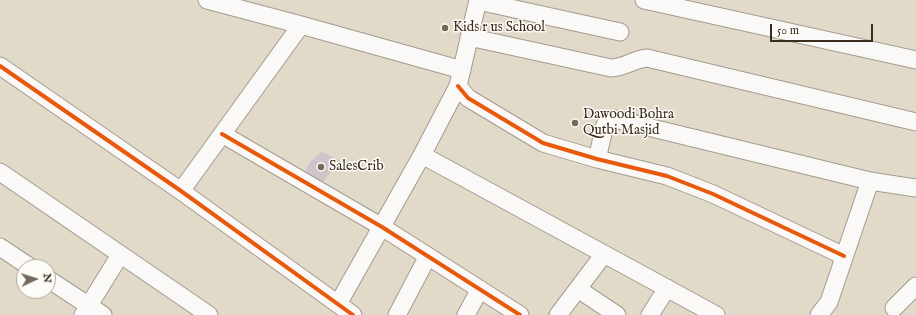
<!DOCTYPE html>
<style>
body{margin:0}
#map{position:relative;width:916px;height:315px;overflow:hidden;background:#e2dac8;font-family:"IM FELL English",serif}
canvas{display:block}
.north{position:absolute;left:16px;top:259px;width:40px;height:40px;box-sizing:border-box;background:#fdfcf7;border:1px solid #afa8a0;border-radius:50%;rotate:86deg;font-size:11px;font-weight:700;line-height:16px;text-align:center;color:#3b2a1e}
.north::after{content:'';display:block;margin:auto;width:14px;height:18px;background:#75685a;clip-path:polygon(50% 0,100% 100%,50% 72%,0 100%)}
.scale{position:absolute;left:770px;top:24px;width:103px;height:18px;box-sizing:border-box;border:2px solid #3b2a1e;border-top:0;padding-left:5px;font-size:12px;line-height:14px;white-space:nowrap;color:#3b2a1e;-webkit-text-stroke:3px #fdfcf7;paint-order:stroke}
</style>
<div id="map">
<canvas width="916" height="315"></canvas>
<div class="north">N</div>
<div class="scale">50 m</div>
</div>
<script>
const context = document.querySelector('canvas').getContext('2d');
context.lineJoin = 'round';
function fill(path, color) {
  context.fillStyle = color;
  context.fill(path, 'evenodd');
}
function stroke(path, color, width, dash) {
  context.strokeStyle = color;
  context.lineWidth = width;
  context.lineCap = dash ? 'butt' : 'round';
  context.setLineDash(dash || []);
  context.stroke(path);
}
function drawText(font, color, halo, rows, align = 'center') {
  context.font = font + ' "IM FELL English",serif';
  context.lineWidth = 3;
  context.setLineDash([]);
  context.textBaseline = 'middle';
  context.strokeStyle = halo;
  context.fillStyle = color;
  for (const [text, x, y, turn = 0] of rows) {
    context.save();
    context.translate(x, y);
    context.rotate((+turn || 0) * Math.PI / 180);
    context.textAlign = isNaN(turn) ? turn : align;
    if (halo) context.strokeText(text, 0, 0);
    context.fillText(text, 0, 0);
    context.restore();
  }
}
const building = new Path2D(`
 M321,152l19,8 -20,26 -16,-13 7,-12z`);
const minor = new Path2D(`
 M207,0l94,25 161,45
 M644,0l272,60
 M478,1l142,31
 M469,37l142,31c13,0 23,-9 36,-10l269,64
 M0,66l181,125 172,124
 M458,86l10,12 75,45 54,16 70,17 46,18 131,62
 M222,134l160,93 138,88
 M422,155l182,99 -46,61
 M597,159l8,-34 4,-4 6,-2 255,62 46,7
 M0,172l209,143
 M181,191l120,-166
 M0,247l30,20
 M604,254l112,61
 M48,279l55,36
 M578,289l39,26
 M338,304l84,-149 36,-69 20,-86
 M894,308l22,-22
 M83,315l37,-60
 M397,315l31,-59
 M466,315l14,-26
 M650,315l17,-27
 M819,315l10,-13 41,-121`);
const cycleway = new Path2D(`
 M0,66l181,125 172,124
 M458,86l10,12 75,45 54,16 70,17 46,18 131,62
 M222,134l160,93 138,88`);
const markers = [
 [445,28,4,"#75685a"],
 [575,123,4,"#75685a"],
 [321,167,4,"#75685a"]
];
const poiNames = [
 ["Kids r us School",453,28],
 ["Dawoodi Bohra",583,115],
 ["Qutbi Masjid",583,131],
 ["SalesCrib",329,167]
];
fill(building, '#cfc4ca');
stroke(minor, '#a29b8f', 19);
stroke(minor, '#fbf9f7', 17);
stroke(cycleway, '#e8590c', 4);
for (const [x, y, r, color] of markers) {
  const dot = new Path2D();
  dot.arc(x, y, r, 0, 2 * Math.PI);
  context.fillStyle = color;
  context.fill(dot);
  stroke(dot, '#fdfcf7', 1.5);
}
drawText('14px', '#3b2a1e', '#fdfcf7', poiNames, 'left');
</script>
